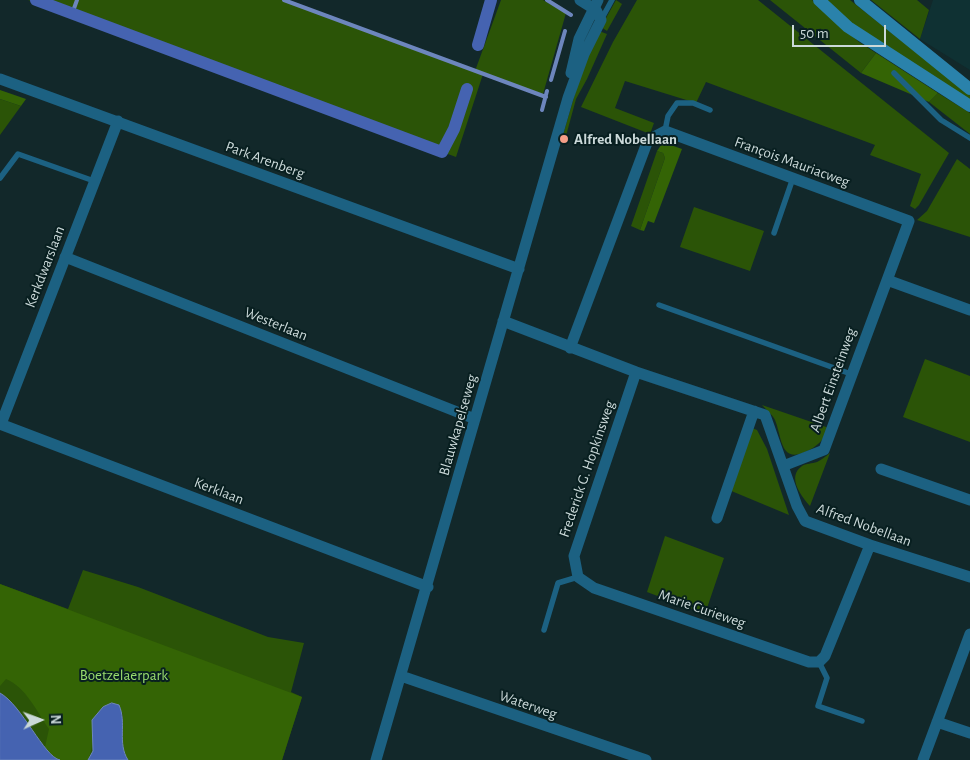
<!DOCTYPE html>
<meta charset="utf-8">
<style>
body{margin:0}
#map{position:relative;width:970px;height:760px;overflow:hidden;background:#12282a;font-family:"Alegreya Sans",sans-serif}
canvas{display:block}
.north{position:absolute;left:15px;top:695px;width:50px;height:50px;-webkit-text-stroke:4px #081f20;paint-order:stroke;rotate:88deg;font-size:14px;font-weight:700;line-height:20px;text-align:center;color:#cbd9d9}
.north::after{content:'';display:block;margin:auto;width:18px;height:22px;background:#cbd9d9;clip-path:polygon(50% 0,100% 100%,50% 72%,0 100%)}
.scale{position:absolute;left:792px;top:25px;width:94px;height:22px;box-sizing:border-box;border:2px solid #cbd9d9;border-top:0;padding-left:6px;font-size:15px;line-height:18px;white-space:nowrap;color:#cbd9d9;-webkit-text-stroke:4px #081f20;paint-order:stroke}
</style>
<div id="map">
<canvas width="970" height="760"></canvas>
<div class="north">N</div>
<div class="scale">50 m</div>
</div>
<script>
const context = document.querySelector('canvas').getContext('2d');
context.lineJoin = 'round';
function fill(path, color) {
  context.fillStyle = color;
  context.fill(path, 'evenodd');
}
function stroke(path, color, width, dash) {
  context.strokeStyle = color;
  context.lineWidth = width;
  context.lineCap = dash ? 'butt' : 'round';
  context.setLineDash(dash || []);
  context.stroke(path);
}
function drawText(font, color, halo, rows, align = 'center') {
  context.font = font + ' "Alegreya Sans",sans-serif';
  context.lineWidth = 4;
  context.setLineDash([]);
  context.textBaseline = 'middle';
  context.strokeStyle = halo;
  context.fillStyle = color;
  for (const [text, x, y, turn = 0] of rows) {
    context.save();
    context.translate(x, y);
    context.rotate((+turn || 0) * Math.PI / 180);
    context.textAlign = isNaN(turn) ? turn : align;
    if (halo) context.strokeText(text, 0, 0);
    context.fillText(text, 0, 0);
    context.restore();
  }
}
const built = new Path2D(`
 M933,0h37v70l-50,-31z`);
const green = new Path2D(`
 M28,0h254l193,71 26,-71h42l23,13 -23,81 -60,-20 -27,83z
 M616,0l6,4 -15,27 -6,-4z
 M637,0h121l191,153 -30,52 -4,4 -5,-3 11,-32 -51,-19 5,-10 -169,-63 -10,21 -71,-22 -10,27 39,15 -4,11 -69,-27 32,-65z
 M770,0h42l47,42 17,11 -15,20z
 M827,0h23l120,95v6l-117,-76z
 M871,0h46l12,10 -9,29z
 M599,31l8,3 -20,45 -11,20 -10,37 -3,-1 20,-69z
 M938,93l32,20v21l-41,-32z
 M0,99l21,7 -21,29z
 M657,151l6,2 2,5 -25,72 -9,-4z
 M957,159l13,10v68l-53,-17 10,-9z
 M694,207l70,24 -14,40 -70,-24z
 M925,359l45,17v66l-67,-25z
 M762,405l67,23c-4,11 -12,19 -24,24 -25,11 -23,-15 -30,-32 -3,-6 -9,-10 -13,-15z
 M752,428l5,2 10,19 22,66 -60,-25z
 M830,453l-20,53c-8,-9 -24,-29 -8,-40 4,-3 10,-2 15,-4 4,-2 9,-6 13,-9z
 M665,536l59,22 -19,56 -58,-22z
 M83,570l55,17 130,50 36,6 -13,49 11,5 -20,63h-282v-176l68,25z`);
const forest = new Path2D(`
 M876,53l62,40 -9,9 -68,-29z
 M0,90l26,9 -5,7 -21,-7z
 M668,144l14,5 -28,74 -6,-2 -4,10 -4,-1 25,-72 -2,-5 -6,-2 4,-6z
 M0,584l302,113 -20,63h-154l-5,-8v-38l-11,-11c-31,15 -13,34 -24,57h-31l-12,-13 4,-18c-12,-17 -23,-42 -43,-50l-6,7z`);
const water = new Path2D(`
 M0,693c22,12 44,64 60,67h-60z
 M112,703l7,2c8,18 -2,38 9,55h-40l5,-9 -1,-31 11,-13z`);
const stream = new Path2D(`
 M284,0l262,97
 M547,0l24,15
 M72,14l5,-14
 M551,80l14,-49
 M542,110l5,-19`);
const canal = new Path2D(`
 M36,0l406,152 12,-23 13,-40
 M478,45l13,-45`);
const lane = new Path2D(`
 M601,20l11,-20
 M894,73l47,47 29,18
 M665,131l3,-15 9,-13h16l17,7
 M0,178l18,-24 76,27
 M774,233l19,-55
 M659,305l192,69
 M544,630l14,-47 20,-6
 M819,662l8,16 -9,28 44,15`);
const street = new Path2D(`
 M571,73l8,-34 19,-39
 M0,79l519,190
 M65,257l410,162
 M887,280l83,30
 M503,321l133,51 129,43 32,91 8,15 65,24 100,32
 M570,348l78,-208 17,-9 244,90 -85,229 -41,16
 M636,372l-62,184 4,21 16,11 215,74h10l6,-6 45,-111
 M0,424l428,163
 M1,424l117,-303
 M881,469l89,31
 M717,518l37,-107
 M401,676l245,84
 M937,722l33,11
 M376,760l192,-662 16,-44 17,-34 -5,-10 -16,-10
 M923,760l47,-126`);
const secondary = new Path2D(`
 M819,0l29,27 122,79
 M860,0l110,89`);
const markers = [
 [564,139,5,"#f49e87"]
];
const poiNames = [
 ["Alfred Nobellaan",574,139]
];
const streetNames = [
 ["Park Arenberg",265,160,20],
 ["François Mauriacweg",792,162,20],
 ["Kerkdwarslaan",45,267,-69],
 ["Westerlaan",276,324,22],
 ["Albert Einsteinweg",833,380,-70],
 ["Blauwkapelseweg",458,425,-74],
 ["Frederick G. Hopkinsweg",587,469,-71],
 ["Kerklaan",219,491,21],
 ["Alfred Nobellaan",864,525,20],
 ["Marie Curieweg",702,609,19],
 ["Waterweg",528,705,19]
];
const parkNames = [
 ["Boetzelaerpark",124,675]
];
fill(built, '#0f3133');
fill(green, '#2b5407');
fill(forest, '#346405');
fill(water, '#4563b1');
stroke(water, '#6d86bd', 1);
stroke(stream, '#6d86bd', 4);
stroke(canal, '#4563b1', 12);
stroke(lane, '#1c6182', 5.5);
stroke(street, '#1c6182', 11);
stroke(secondary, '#2a82ab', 12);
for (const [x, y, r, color] of markers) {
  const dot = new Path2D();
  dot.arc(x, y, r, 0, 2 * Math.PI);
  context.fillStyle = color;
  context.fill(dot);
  stroke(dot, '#081f20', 2);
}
drawText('bold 15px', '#cbd9d9', '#081f20', poiNames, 'left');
drawText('15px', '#cbd9d9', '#081f20', streetNames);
drawText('15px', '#99dc6e', '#081f20', parkNames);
</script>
